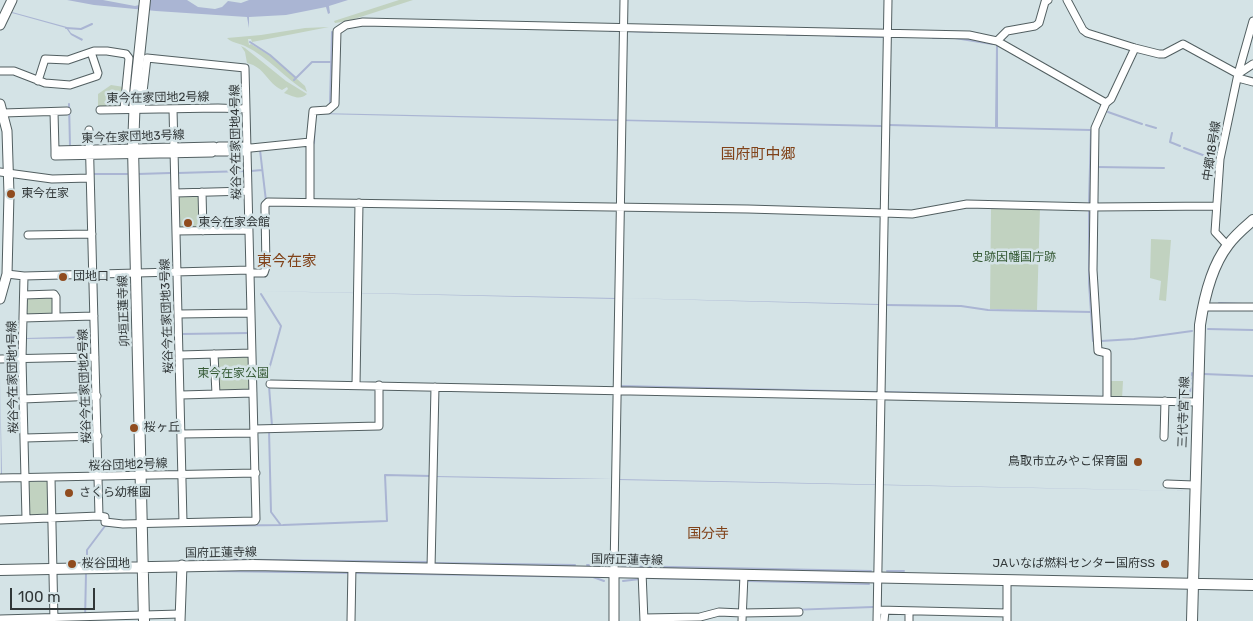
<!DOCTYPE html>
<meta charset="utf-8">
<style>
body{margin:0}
#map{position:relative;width:1253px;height:621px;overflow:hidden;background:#d4e3e6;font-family:Rubik,sans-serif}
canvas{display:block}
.scale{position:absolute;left:10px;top:588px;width:85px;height:22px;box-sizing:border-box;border:2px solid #313738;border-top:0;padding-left:6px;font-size:15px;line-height:18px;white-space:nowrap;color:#313738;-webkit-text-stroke:4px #d4e3e6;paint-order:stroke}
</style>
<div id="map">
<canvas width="1253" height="621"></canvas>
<div class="scale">100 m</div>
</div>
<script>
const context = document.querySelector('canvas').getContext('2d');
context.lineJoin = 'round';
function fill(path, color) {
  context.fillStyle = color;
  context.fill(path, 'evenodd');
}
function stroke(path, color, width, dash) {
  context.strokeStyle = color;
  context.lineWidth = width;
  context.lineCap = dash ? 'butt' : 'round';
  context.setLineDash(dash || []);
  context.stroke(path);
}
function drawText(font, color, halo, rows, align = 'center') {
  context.font = font + ' Rubik,"Noto Sans JP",sans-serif';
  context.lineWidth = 5;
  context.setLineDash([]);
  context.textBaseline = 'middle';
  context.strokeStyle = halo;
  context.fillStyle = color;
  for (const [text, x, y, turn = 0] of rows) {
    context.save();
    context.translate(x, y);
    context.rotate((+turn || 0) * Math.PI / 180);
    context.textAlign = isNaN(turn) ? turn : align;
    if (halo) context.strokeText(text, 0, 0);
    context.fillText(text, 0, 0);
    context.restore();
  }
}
const green = new Path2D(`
 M399,0h14l-65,21 -13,2 -1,-2z
 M329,27l-77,15 -1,-3h-3l1,6 2,-1 20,12 34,30 2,6c-21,-13 -39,-35 -62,-46 -6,-3 -13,-3 -18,-8l34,-3 44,-7z
 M241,46l4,2 41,33 21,13c-8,7 -14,2 -23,-1l4,-4 -1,-2 -5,3c-15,-7 -17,-23 -35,-27l-2,-11z
 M111,85l13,2 -2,18 -2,2 -22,1v-14z
 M200,194l1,34 -21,1 -1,-2 -1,-30 2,-2z
 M991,208h49l-3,102 -47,-1z
 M1151,239l20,1 -5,61 -7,-1 2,-19 -11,-3z
 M52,296l2,2v17h-27l-2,-1 1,-17z
 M248,356l2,2 1,31 -2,1 -32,1 -1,-34z
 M1109,381h14l-1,18 -10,-1 -3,-2z
 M49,481l1,33 -2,1 -17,1 -2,-2 -2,-32z`);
const water = new Path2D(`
 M67,0h36l32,6 16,-4 -2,-2h38l11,7 17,2 7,-2 6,-6 13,2 8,-3h99l-19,6 1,7 -2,1 -2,-7 -40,8 -37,2v11l-2,-11 -91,-6 -62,-6z
 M12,12l55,15 4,6 12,6 -1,2 -11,-6 -5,-7 -54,-15z
 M996,46h2v81l93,2 -1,2 -201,-5 1,-2 105,3z
 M318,113l563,12 1,2 -564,-13 -2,2 -1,27 -2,3 -62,5 -183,1 245,-7 1,-3 1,-26z
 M261,291l355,7v1z
 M621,298l258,6v1z
 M249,332v2l-67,1v-2z
 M91,336l1,2 -66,1v-1z
 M0,377l2,97h-1z
 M434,476l179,3h-72l-107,-2z
 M618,479l571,12 -571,-11z
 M873,606v2l-170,6 -57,1 55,-2 27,-4 38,1z`);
const stream = new Path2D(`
 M66,28l15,1 11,-5
 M527,29h15
 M610,31h6
 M627,31l25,1
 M787,35h22
 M836,36l49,1
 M933,38h8
 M955,38l37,6
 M250,42l20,13 26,23
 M294,80l18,-18h19
 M237,89h5
 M69,104l1,42
 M330,104l2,-72
 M1108,112l34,12
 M1146,125l10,3
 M1172,133l-2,9 10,4
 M1184,148l32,12
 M260,150l6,51
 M1097,167l67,1
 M251,171l11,-1
 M178,173l67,-2
 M94,174h33
 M138,174l32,-1
 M1089,202l2,-71
 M1089,210v73l4,58
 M261,294l20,32 -13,47 1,9
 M1219,303l24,1
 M886,305l75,1 27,4 103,2
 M1208,329l45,1
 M1101,341l33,-2 58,-8
 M1204,374l49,2
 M269,386l3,40
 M621,386l255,6
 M885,392l219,5
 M1190,394l2,-21
 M269,430l2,82 9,12
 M200,526l83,-1 104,-4 -2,-46 46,1
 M189,559l238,3
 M87,561v-11l18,-24h8
 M436,563l139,2
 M587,565h20
 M622,566l249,5
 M218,571l131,2
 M887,571h17
 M355,573l238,4 11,4
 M646,578l94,2
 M623,581l17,-2
 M747,581l122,3
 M85,621l1,-48`);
const minor = new Path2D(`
 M1067,0l16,30 4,3 48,15 24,6h5l19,-10 55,30 15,-53
 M997,41l10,-10 28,-5 4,-3 6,-21 3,-2
 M0,71h14l31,12 25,2 27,-9 1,-3 -7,-21
 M1238,78l15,4
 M38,81l7,-22 23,1 26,-9h13l19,3 3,4 -5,51
 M173,109l10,413
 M100,110l118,-2 28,1
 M54,112l1,38 159,-4 2,6h31
 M3,113l64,-2
 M55,150v6l157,-3 7,-7h22l10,2 59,-6
 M0,172l52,7 38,-1
 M202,192l1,39
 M175,193l73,-2
 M310,201v-59l3,-31 15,-1 7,-6 2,-73 9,-6 17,-3 606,13 28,6 109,62
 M176,231l73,-1
 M28,235l64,-1
 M1227,245l-12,-13 5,-73 18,-85 15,-10
 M250,273h14l2,-6 -1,-57v-5l3,-3 480,7 136,4 28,1 55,-10 127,3 122,-1
 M7,274l17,2 226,-6
 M24,276l-2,83 4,160
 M24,295l30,-1 2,3v20
 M1203,307h50
 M179,314l72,-1
 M23,318l71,-2
 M214,354l2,40
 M180,355l72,-2
 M0,359l95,-2
 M270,384l927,18
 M356,385l3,-182
 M181,395l72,-2
 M23,399l74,-3
 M1107,400v-47l-9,-2 -5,-81 2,-142 11,-25 5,-4 24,-51
 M254,429l125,-3v-41
 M181,434l73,-1
 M1164,437l1,-36
 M25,438l73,-2
 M0,478l256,-5
 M51,478l3,143
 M1167,484l27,1
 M99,516l6,1v5l18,2 132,-3 1,-2 -11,-451 -98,-10 -6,51
 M0,520l99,-4 -10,-386
 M431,568l4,-181
 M614,572l10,-572
 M642,572l2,49
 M878,610l129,3
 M644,618l56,-1 19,-5 23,1 57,-1
 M0,619l180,-5
 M351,621l1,-55
 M742,621l2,-46
 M877,621l11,-621
 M884,621l1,-10
 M909,621v-10
 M1007,621v-40`);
const tertiary = new Path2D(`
 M0,25l12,-25
 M0,104l7,27 2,63 -2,80 -7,25
 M180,621l2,-56
 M614,621v-49`);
const secondary = new Path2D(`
 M0,570l253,-5 1000,20
 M144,621l-11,-473 2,-53 10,-95
 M1192,621l8,-296c4,-27 11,-58 28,-80 7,-10 17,-18 25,-25`);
const markers = [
 [11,194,5,"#904c1f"],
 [188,223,5,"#904c1f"],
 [63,277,5,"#904c1f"],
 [134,428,5,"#904c1f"],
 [1138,462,5,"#904c1f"],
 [69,493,5,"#904c1f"],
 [72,564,5,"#904c1f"],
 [1165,564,5,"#904c1f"]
];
const streetNames = [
 ["東今在家団地2号線",158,98,-1],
 ["東今在家団地3号線",133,137,-2],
 ["桜谷今在家団地4号線",236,142,-91],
 ["中郷18号線",1212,151,-81],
 ["卯垣正蓮寺線",124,311,-92],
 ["桜谷今在家団地3号線",167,316,-92],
 ["桜谷今在家団地1号線",13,377,-91],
 ["桜谷今在家団地2号線",85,386,-92],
 ["三代寺宮下線",1184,412,-88],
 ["桜谷団地2号線",128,465,-2],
 ["国府正蓮寺線",221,553,-1],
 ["国府正蓮寺線",627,560,1]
];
const poiNames = [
 ["東今在家",21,194],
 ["東今在家会館",198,223],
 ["団地口",73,277],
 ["桜ヶ丘",144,428],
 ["鳥取市立みやこ保育園",1128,462,"right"],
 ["さくら幼稚園",79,493],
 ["桜谷団地",82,564],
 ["JAいなば燃料センター国府SS",1155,564,"right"]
];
const parkNames = [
 ["史跡因幡国庁跡",1014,258],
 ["東今在家公園",233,374]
];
const neighbourhoodNames = [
 ["国分寺",708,534]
];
const quarterNames = [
 ["国府町中郷",758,155],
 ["東今在家",287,262]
];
fill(green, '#c1d2c0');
fill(water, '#aab5d3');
stroke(stream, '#aab5d3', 2);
stroke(minor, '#525f61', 9);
stroke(tertiary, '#525f61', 11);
stroke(secondary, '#525f61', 12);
stroke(minor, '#fff', 7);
stroke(tertiary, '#fff', 9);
stroke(secondary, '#fff', 10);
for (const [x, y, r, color] of markers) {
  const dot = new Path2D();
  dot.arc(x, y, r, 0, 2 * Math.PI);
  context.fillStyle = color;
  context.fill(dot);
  stroke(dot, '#d4e3e6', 2);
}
drawText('12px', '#313738', '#d4e3e6', streetNames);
drawText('12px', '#313738', '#d4e3e6', poiNames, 'left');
drawText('12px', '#355a35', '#d4e3e6', parkNames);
drawText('14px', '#804219', '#d4e3e6', neighbourhoodNames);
drawText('15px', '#804219', '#d4e3e6', quarterNames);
</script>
